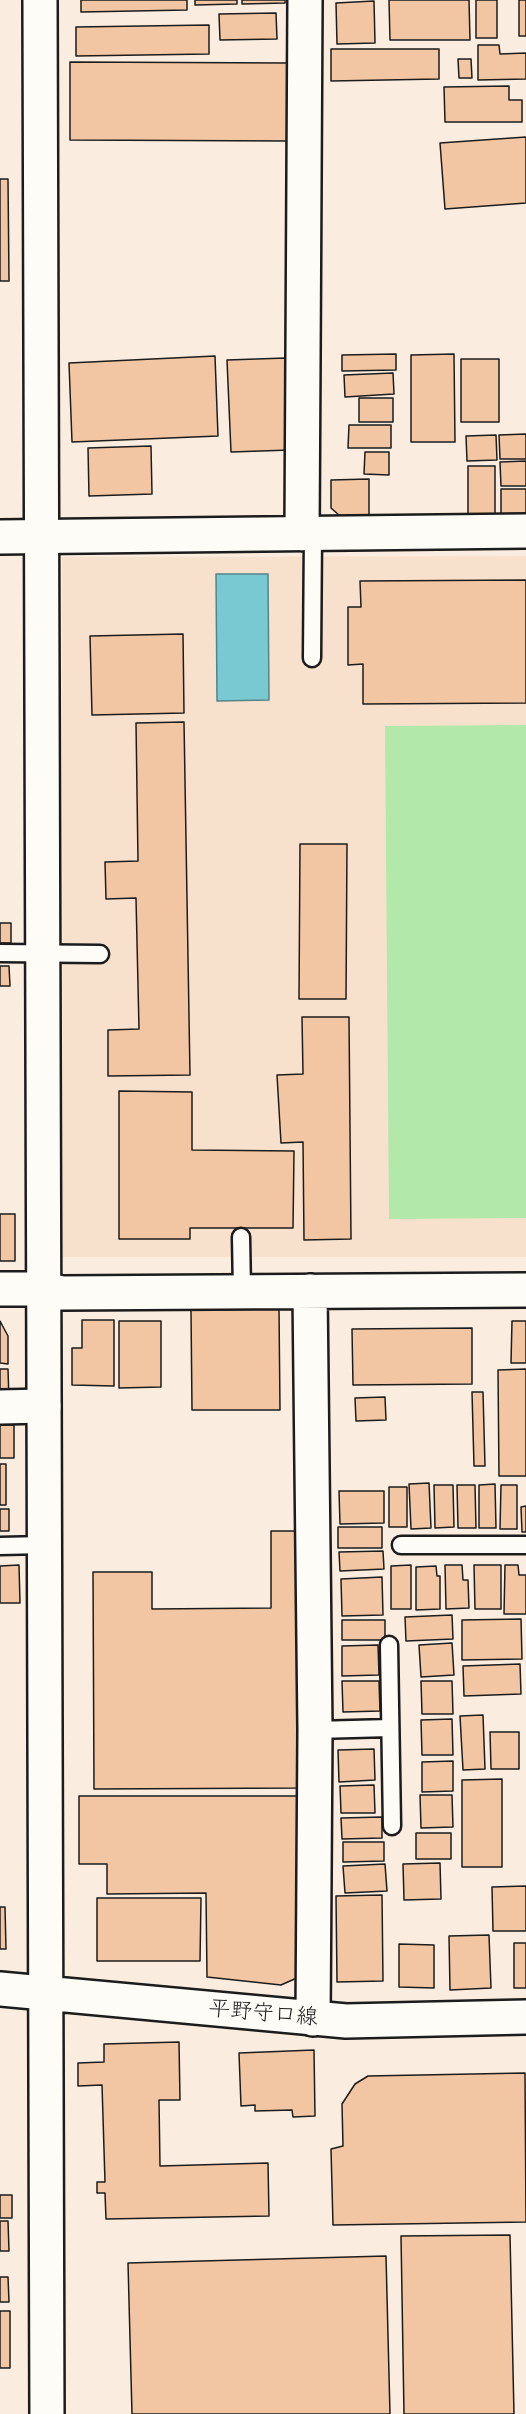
<!DOCTYPE html>
<meta charset="utf-8">
<style>
body{margin:0}
canvas{display:block;background:#faecde}
</style>
<canvas width="526" height="2414"></canvas>
<script>
const context = document.querySelector('canvas').getContext('2d');
context.lineJoin = 'round';
function fill(path, color) {
  context.fillStyle = color;
  context.fill(path, 'evenodd');
}
function stroke(path, color, width, dash) {
  context.strokeStyle = color;
  context.lineWidth = width;
  context.lineCap = dash ? 'butt' : 'round';
  context.setLineDash(dash || []);
  context.stroke(path);
}
function drawText(font, color, halo, rows, align = 'center') {
  context.font = font + ' Sriracha,"Klee One",sans-serif';
  context.lineWidth = 4.5;
  context.setLineDash([]);
  context.textBaseline = 'middle';
  context.strokeStyle = halo;
  context.fillStyle = color;
  for (const [text, x, y, turn = 0] of rows) {
    context.save();
    context.translate(x, y);
    context.rotate((+turn || 0) * Math.PI / 180);
    context.textAlign = isNaN(turn) ? turn : align;
    if (halo) context.strokeText(text, 0, 0);
    context.fillText(text, 0, 0);
    context.restore();
  }
}
const built = new Path2D(`
 M526,556v701h-463l-1,-700z`);
const green = new Path2D(`
 M526,725v493l-137,1 -4,-493z`);
const water = new Path2D(`
 M216,574h52l1,126 -52,1z`);
const building = new Path2D(`
 M81,0h106v10l-106,2z
 M195,0h42v4l-42,1z
 M242,0h43v3l-43,1z
 M389,0h80l1,40h-80z
 M476,0h21v38h-21z
 M519,0h7v36h-7z
 M374,1l1,42 -38,1 -1,-41z
 M276,13l1,26 -57,1 -1,-26z
 M209,25v29l-133,2v-29z
 M478,45h21l1,9 26,-1v26l-48,1z
 M331,49h108v30l-108,2z
 M458,59h13l1,19h-13z
 M70,62l219,1v78l-219,-1z
 M509,86v14h13v22h-77l-1,-35z
 M526,137v66l-81,6 -5,-66z
 M0,179h8l1,102h-9z
 M396,354v16l-54,1v-16z
 M454,354l1,88h-44v-87z
 M215,356l3,80 -146,6 -3,-79z
 M286,358l4,92 -59,2 -4,-92z
 M461,359h38v63h-38z
 M393,373l1,21 -49,3 -1,-22z
 M359,398h34v24h-34z
 M349,425h42v23h-43z
 M526,434v25h-26l-1,-24z
 M496,435l1,25 -30,1 -1,-25z
 M151,446l1,48 -63,2 -1,-48z
 M365,452h24v23l-25,-1z
 M526,461v25h-25l-1,-24z
 M468,466h27v48h-27z
 M369,479v37h-29l-9,-8v-28z
 M501,489h25v25h-25z
 M526,580v123l-163,1v-40l-15,1v-58h13l-1,-26z
 M183,634l1,79 -92,2 -2,-79z
 M184,722l6,353 -82,1v-46l31,-1 -3,-131 -30,1 -1,-37 33,-1 -2,-138z
 M300,844h47l-1,155h-47z
 M0,923h11v20h-11z
 M0,966h9l1,20h-10z
 M302,1017h47l2,222 -47,1 -1,-98 -22,1 -4,-68 26,-1z
 M119,1091l73,1v58l102,1 -1,77h-103v11h-71z
 M0,1214h15v47h-15z
 M279,1309l1,101h-88l-1,-100z
 M82,1320h32v66l-42,-1v-37h10z
 M0,1321l8,15v28l-8,-1z
 M119,1321h42v66l-42,1z
 M512,1321h14v42h-15z
 M472,1328v56l-119,1 -1,-56z
 M0,1369h8l1,32h-9z
 M526,1369v107h-27l-1,-106z
 M472,1392h11l2,74h-11z
 M385,1397l1,23 -30,1 -1,-23z
 M0,1425h14v33h-14z
 M0,1464h6v41h-6z
 M429,1483l2,45 -20,1 -2,-45z
 M495,1484l1,44h-17v-43z
 M434,1485h19l1,42 -19,1z
 M457,1485h18l1,43h-18z
 M501,1485h16v44h-17z
 M389,1487h18v40h-18z
 M339,1491h45v32l-44,1z
 M526,1506v26h-4l-1,-25z
 M0,1509h9v22h-9z
 M338,1527h44v21h-44z
 M271,1531h30v257l-207,1 -1,-217h59v37l119,-1z
 M383,1551l1,18 -44,2 -1,-19z
 M19,1565l1,38h-20v-37z
 M411,1565v44h-20v-43z
 M445,1565h17l1,15h5l1,28 -23,1z
 M474,1565h27v44h-26z
 M505,1565h13l1,10h7v39h-22z
 M436,1566l1,10h3v33l-24,1v-43z
 M382,1577l1,38 -41,1 -1,-37z
 M452,1615l1,24 -47,2 -1,-24z
 M521,1619l1,40 -60,1v-40z
 M342,1620h43v20h-43z
 M452,1643l2,32 -33,2 -2,-32z
 M378,1645l1,30 -37,1v-30z
 M520,1664l1,30 -57,2 -1,-30z
 M342,1681h37l1,30 -37,1z
 M421,1681h31l1,33h-31z
 M483,1715l2,54 -22,1 -3,-54z
 M452,1719l1,36h-31l-1,-35z
 M490,1732h29v37h-28z
 M374,1749l1,31 -36,2 -1,-32z
 M453,1761v30l-31,1v-30z
 M502,1779v88h-40v-87z
 M374,1785l1,28h-34l-1,-27z
 M420,1795h32l1,32 -32,1z
 M79,1796h220v181l-18,8 -74,-8 -1,-84 -99,1v-30h-28z
 M382,1817v21l-40,1 -1,-21z
 M416,1833h35v26h-35z
 M343,1842h41v19l-41,1z
 M440,1863l1,36 -37,1 -1,-36z
 M385,1864l2,27 -42,2 -2,-27z
 M526,1886v45h-33l-1,-44z
 M382,1895l1,86 -46,1 -1,-86z
 M97,1898h104l-1,63h-103z
 M0,1907h5l1,42h-6z
 M489,1935l2,53 -41,2 -1,-54z
 M514,1943h12v45h-12z
 M399,1944l35,1v43l-35,-1z
 M179,2042l1,58h-21l1,66 108,-3 1,53 -163,3 -1,-26h-8v-11h8l-3,-97 -24,1v-23l26,-1v-18z
 M314,2050l1,66 -22,1 -1,-7 -37,1v-6l-14,1 -2,-53z
 M525,2073l1,149 -193,3 -2,-76 12,-3 -1,-42 13,-20 13,-8z
 M0,2195h12v23h-12z
 M0,2221h8l1,30h-9z
 M510,2235l4,179h-110l-3,-178z
 M386,2256l4,158h-258l-4,-151z
 M0,2277h8l1,25h-9z
 M0,2311h10v57h-10z`);
const lane = new Path2D(`
 M312,658l1,-125
 M0,953l100,1
 M241,1237l1,54
 M401,1545h125
 M0,1546l44,-1
 M389,1645l3,181
 M315,1730l75,-2`);
const street = new Path2D(`
 M302,534l3,-534
 M0,537l526,-6
 M0,1289h43l19,4 464,-3
 M310,1291l5,439 -2,289
 M0,1407l44,-1`);
const secondary = new Path2D(`
 M40,0l7,2414
 M0,1989l346,32 180,-4`);
const streetNames = [
 ["平野守口線",263,2014,5]
];
fill(built, '#f8e1cc');
fill(green, '#b2e8aa');
fill(water, '#78c9d2');
stroke(water, '#538489', 1.5);
fill(building, '#f3c6a3');
stroke(building, '#1c1c1c', 1.5);
stroke(lane, '#1c1c1c', 21);
stroke(street, '#1c1c1c', 38);
stroke(secondary, '#1c1c1c', 38);
stroke(lane, '#fdfcf7', 16);
stroke(street, '#fdfcf7', 33);
stroke(secondary, '#fdfcf7', 33);
drawText('22px', '#1c1c1c', '#fdfcf7', streetNames);
</script>
